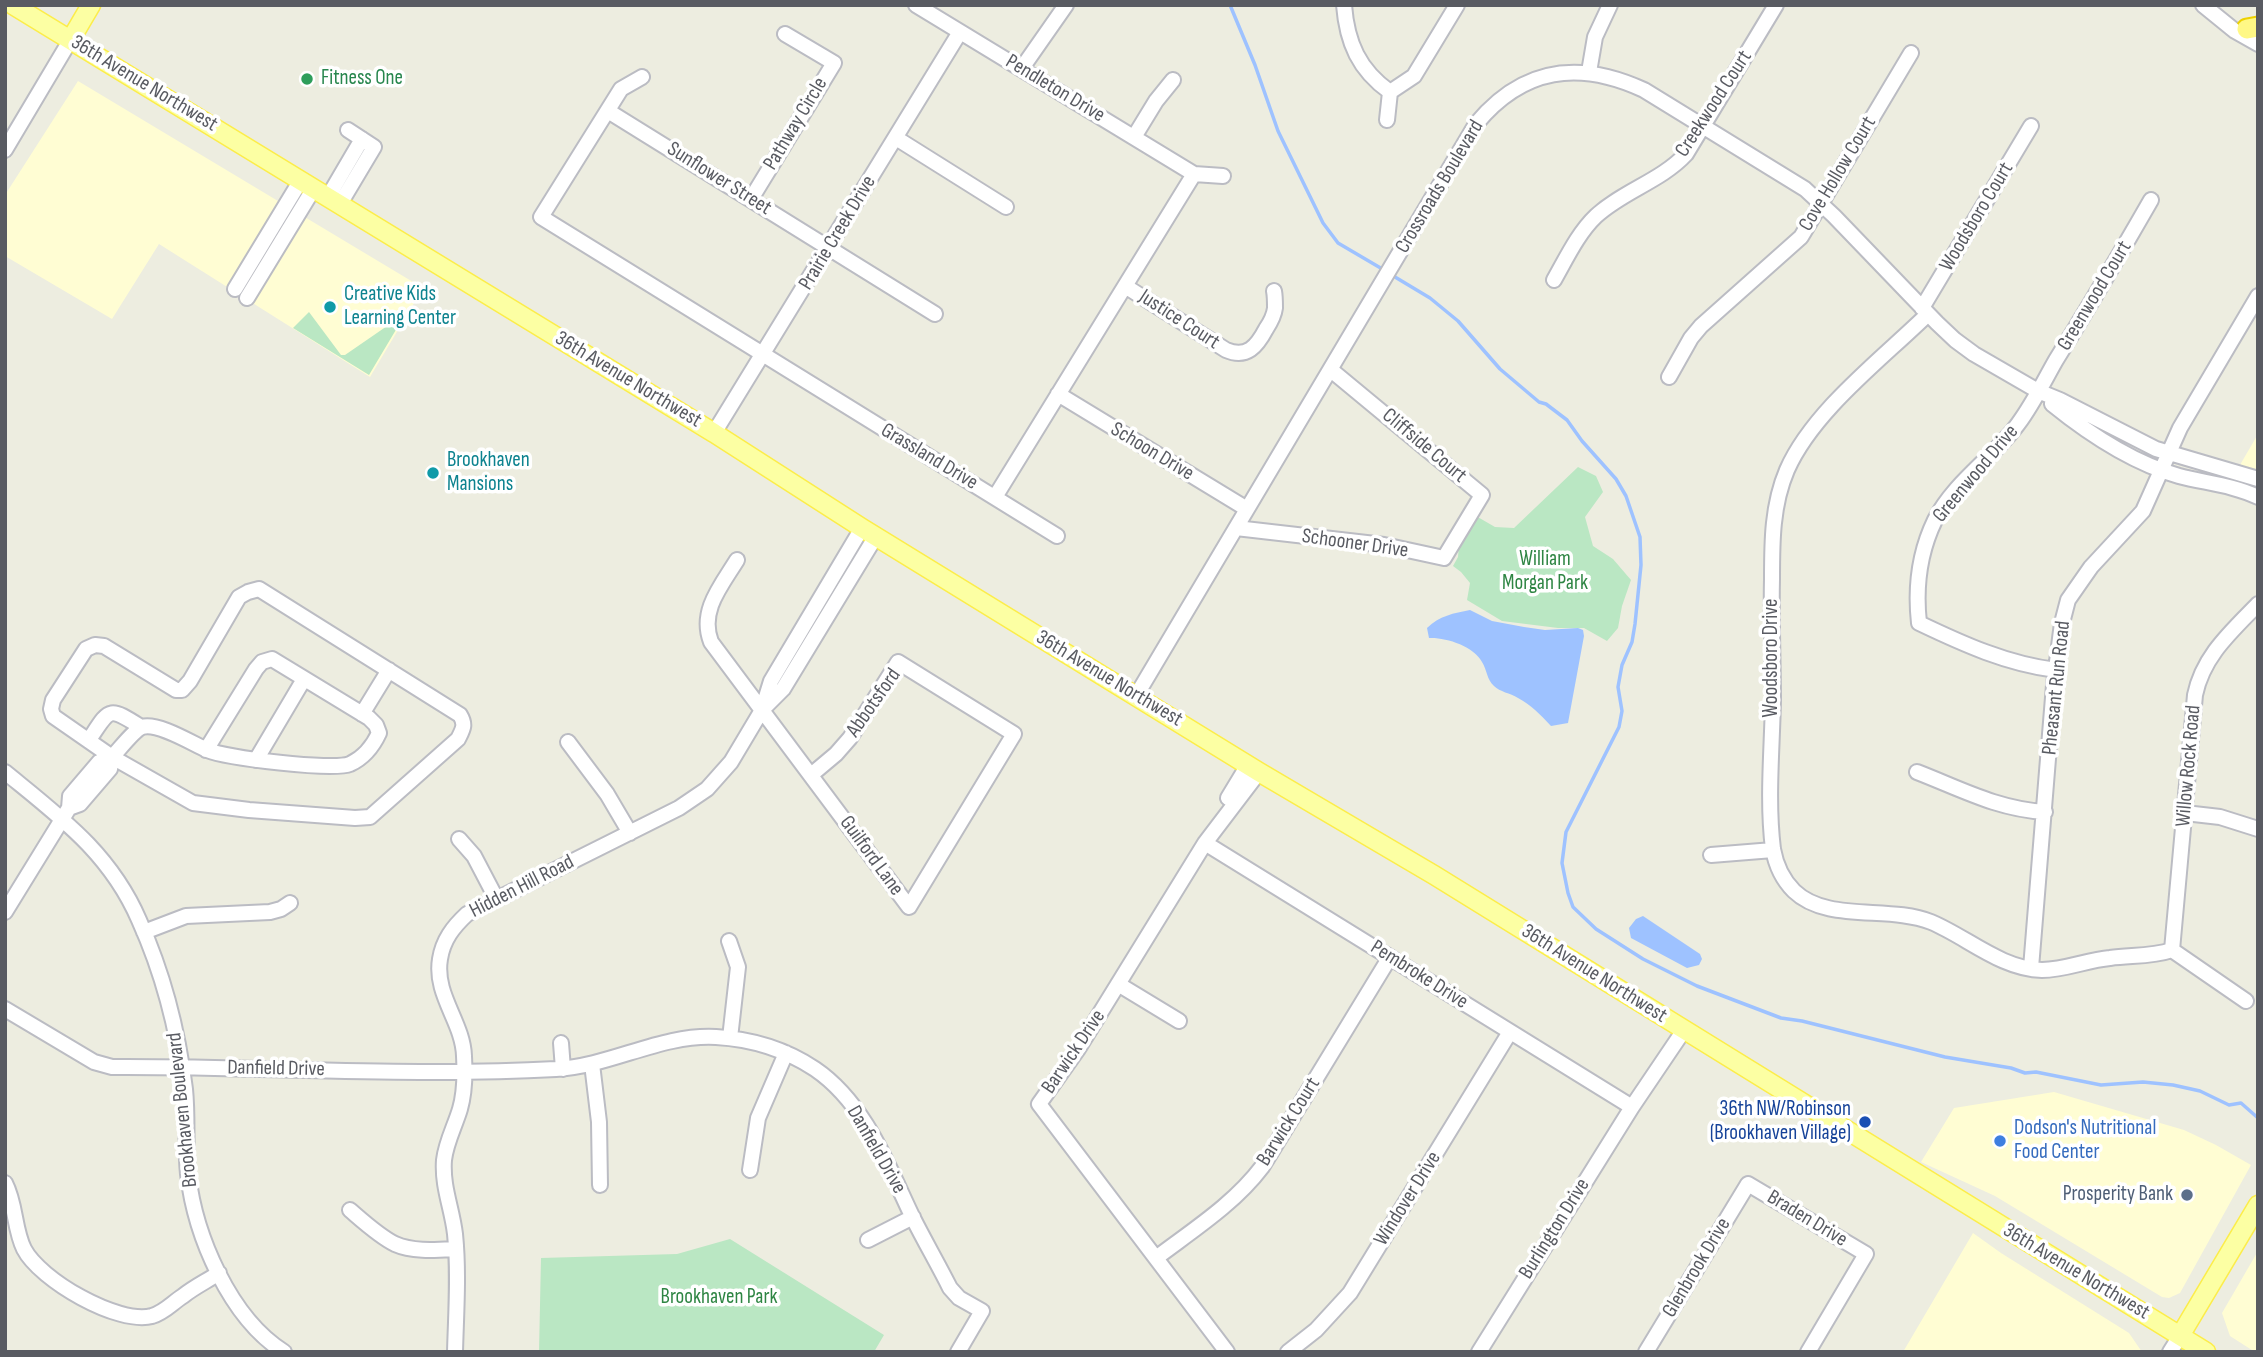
<!DOCTYPE html>
<style>
body{margin:0}
#map{position:relative;width:2263px;height:1357px;overflow:hidden;background:#edede0;font-family:"Sofia Sans Condensed",sans-serif}
canvas{display:block}
.frame{position:absolute;inset:0;border:7px solid #595b62;pointer-events:none}
</style>
<div id="map">
<canvas width="2263" height="1357"></canvas>
<div class="frame"></div>
</div>
<script>
const context = document.querySelector('canvas').getContext('2d');
context.lineJoin = 'round';
function fill(path, color) {
  context.fillStyle = color;
  context.fill(path, 'evenodd');
}
function stroke(path, color, width, dash) {
  context.strokeStyle = color;
  context.lineWidth = width;
  context.lineCap = dash ? 'butt' : 'round';
  context.setLineDash(dash || []);
  context.stroke(path);
}
function drawText(font, color, halo, rows, align = 'center') {
  context.font = font + ' "Sofia Sans Condensed",sans-serif';
  context.lineWidth = 7;
  context.setLineDash([]);
  context.textBaseline = 'middle';
  context.strokeStyle = halo;
  context.fillStyle = color;
  for (const [text, x, y, turn = 0] of rows) {
    context.save();
    context.translate(x, y);
    context.rotate((+turn || 0) * Math.PI / 180);
    context.textAlign = isNaN(turn) ? turn : align;
    if (halo) context.strokeText(text, 0, 0);
    context.fillText(text, 0, 0);
    context.restore();
  }
}
const commercial = new Path2D(`
 M78,81l345,207 -53,89 -211,-133 -47,75 -107,-63v-61z
 M2258,434v36l-18,-5z
 M2054,1092l130,38 32,15 35,20 -71,128 -11,5 -7,-1 -167,-101 -74,-34 33,-54z
 M1973,1233l28,20 128,80 13,19h-239z
 M2258,1251v101h-3l-25,-16 -8,-23z`);
const green = new Path2D(`
 M309,312l32,43h4l45,-31 7,4 -28,47 -76,-47z
 M1578,467l18,9 7,16 -18,25 8,29 20,13 18,21 -9,26 -4,22 -11,13 -23,-13h-26l-56,-7 -35,-21 3,-17 -9,-11 -8,-6 5,-9 1,-12 17,-29 19,11 19,1z
 M730,1239l154,96 -10,17h-335l2,-94 136,-4z`);
const water = new Path2D(`
 M1470,610l22,11 32,6 21,3 33,-2 5,2 1,6 -16,87 -17,3c-10,-11 -20,-21 -33,-28 -8,-5 -18,-6 -24,-12 -7,-6 -7,-16 -12,-24 -8,-16 -37,-25 -53,-24l-2,-10c12,-12 27,-15 43,-18z
 M1643,916l57,38 2,5 -3,6 -12,3 -56,-30 -2,-10 7,-9z`);
const stream = new Path2D(`
 M1230,5l25,60 23,66 45,92 15,20 46,27
 M1390,274l40,24 28,23 42,48 39,33 7,2 21,16 15,21 34,38 10,17 14,41 1,28 -6,59 -3,18 -10,23 -4,22 4,24 -3,16 -53,105 -4,31 6,30 5,14 23,22 47,30 54,27 84,32 21,3 143,36 66,11 14,5 11,-1 65,13 42,-3 30,3 27,6 29,14 12,-2 17,15`);
const minor = new Path2D(`
 M916,5l278,169 29,2
 M1344,5c3,38 15,65 46,87
 M2203,5l32,26 23,13
 M1022,68l44,-63
 M1589,72l6,-35 15,-32
 M642,77l-21,12 -80,128 516,319
 M1390,92l24,-16 43,-71
 M608,111l327,203
 M1387,120l3,-28
 M1134,137l22,-36 17,-21
 M896,138l110,69
 M5,150l66,-111
 M328,197l34,-58
 M751,199l83,-136 -49,-29
 M340,204l34,-57 -26,-17
 M1554,280c12,-21 24,-47 42,-64 27,-25 65,-35 90,-62l90,-149
 M1125,286l101,64c21,9 31,-4 40,-21 4,-6 8,-13 9,-21 0,-6 0,-12 -1,-17
 M235,289l66,-109
 M247,298l67,-110
 M1922,308l109,-182
 M1928,314c-46,45 -115,97 -141,156 -15,35 -15,72 -15,109 -1,41 1,82 1,122 -1,49 -6,100 0,148 3,17 9,30 21,42 33,32 95,14 137,31 36,15 70,47 111,48 23,0 45,-10 68,-12 21,-3 41,-1 62,-8
 M1669,377l22,-39 10,-12 100,-89 110,-184
 M1058,394l189,115
 M2052,404c37,30 81,59 127,72 27,7 54,9 79,21
 M714,433l246,-401
 M995,497l199,-323
 M1236,528l148,17 60,13 38,-63 -151,-125
 M737,560c-16,26 -38,51 -26,82l198,265 105,-173 -116,-72 -48,76 -14,16 -25,21
 M259,589l201,126c6,10 3,14 -2,24l-88,78 -15,1 -106,-8 -56,-7 -81,-46 -59,-41 -2,-7 2,-9 33,-51 9,-4 9,1 72,44h6l8,-9 49,-84 9,-5z
 M2056,670c-49,-6 -93,-26 -137,-47 -4,-36 0,-70 16,-103 19,-38 59,-63 83,-96 15,-20 26,-43 38,-64 33,-53 64,-106 95,-160
 M1136,696l340,-572c47,-57 103,-64 168,-34l161,99 29,27 103,107 18,17 19,14 64,37 22,9 96,49 102,30
 M765,707l18,-18 93,-153
 M362,714l27,-44
 M89,740c21,-32 19,-34 52,-13
 M568,742l39,52 23,39
 M112,757c7,-7 22,-27 30,-30 16,-5 51,17 65,23 20,8 126,21 143,14 13,-6 23,-18 29,-31l-3,-8 -7,-7 -97,-59 -10,3 -6,7 -50,81
 M256,760l48,-81
 M5,772c55,45 105,81 134,148 24,53 39,112 46,169 3,29 0,57 3,85 7,62 42,144 96,178
 M1917,772c44,17 80,37 128,40
 M1228,798l20,-33
 M2185,813l35,4 38,12
 M459,839l15,17 22,42
 M1205,843l427,264
 M1711,855l62,-5
 M5,912l64,-104 1,-12 29,-34 13,-5 -2,12 -30,35 -11,4
 M144,932l42,-16 84,-4 11,-3 9,-6
 M729,941l9,26 -8,71
 M2172,950l23,-255c8,-39 36,-63 63,-91
 M2172,950l74,51
 M2031,968l23,-283 8,-62 6,-23 23,-33 52,-56 37,-83 78,-132
 M1118,984l61,37
 M5,1009l89,53 18,5c148,-1 296,10 444,2 55,-3 105,-35 160,-32 36,2 69,12 99,32 50,34 73,97 98,149 12,24 25,46 37,70l9,10 23,13 -24,41
 M561,1043l2,26
 M592,1064l7,58 1,63
 M750,1170l8,-52 28,-65
 M5,1183c11,21 9,46 19,66 16,31 94,76 128,67 13,-4 20,-13 31,-20 11,-9 24,-15 36,-23
 M350,1210c14,12 29,26 45,34 18,8 41,6 61,5
 M868,1240l45,-23
 M1156,1258c37,-28 78,-54 106,-91l128,-210
 M455,1352c1,-39 4,-79 0,-118 -3,-26 -13,-47 -11,-74 2,-18 11,-34 16,-51 5,-17 5,-35 4,-53 -1,-34 -30,-61 -24,-97 3,-19 13,-32 27,-45l212,-106 28,-19 24,-27 31,-52 9,-29 91,-153
 M1227,1352l-188,-248 39,-55 127,-206 54,-71
 M1288,1352l28,-22 34,-37 160,-261
 M1479,1352l153,-245 52,-77
 M1646,1352l102,-168 118,70 -58,98
 M2170,1352l10,-16`);
const major = new Path2D(`
 M13,5l701,428 148,95 397,244 175,103 772,477
 M71,39l20,-34
 M2180,1336l78,-131`);
const highway = new Path2D(`
 M2247,29l11,-2`);
const markers = [
 [307,79,7,"#2e9e5b"],
 [330,307,7,"#0f9aa8"],
 [433,473,7,"#0f9aa8"],
 [1865,1122,7,"#1a4fb4"],
 [2000,1141,7,"#3f7fe0"],
 [2187,1195,7,"#5c6f8a"]
];
const leisureNames = [
 ["Fitness One",321,79]
];
const streetNames = [
 ["36th Avenue Northwest",144,84,31],
 ["Pendleton Drive",1055,89,31],
 ["Creekwood Court",1714,104,-57],
 ["Pathway Circle",796,124,-59],
 ["Cove Hollow Court",1838,174,-59],
 ["Sunflower Street",719,179,32],
 ["Crossroads Boulevard",1440,187,-59],
 ["Woodsboro Court",1977,217,-59],
 ["Prairie Creek Drive",838,233,-59],
 ["Greenwood Court",2095,296,-59],
 ["Justice Court",1179,320,33],
 ["36th Avenue Northwest",628,380,31],
 ["Cliffside Court",1424,446,40],
 ["Schoon Drive",1152,452,31],
 ["Grassland Drive",929,457,31],
 ["Greenwood Drive",1976,474,-50],
 ["Schooner Drive",1355,544,8],
 ["Woodsboro Drive",1772,658,-90],
 ["36th Avenue Northwest",1109,679,31],
 ["Pheasant Run Road",2057,688,-84],
 ["Abbotsford",874,703,-55],
 ["Willow Rock Road",2189,766,-85],
 ["Guilford Lane",871,856,54],
 ["Hidden Hill Road",522,887,-27],
 ["36th Avenue Northwest",1594,974,32],
 ["Pembroke Drive",1419,975,32],
 ["Barwick Drive",1074,1052,-56],
 ["Danfield Drive",276,1069,1],
 ["Brookhaven Boulevard",183,1110,-96],
 ["Barwick Court",1289,1122,-58],
 ["Danfield Drive",876,1150,60],
 ["Windover Drive",1408,1199,-58],
 ["Braden Drive",1807,1219,31],
 ["Burlington Drive",1555,1229,-58],
 ["Glenbrook Drive",1697,1268,-59],
 ["36th Avenue Northwest",2076,1272,31]
];
const cultureNames = [
 ["Creative Kids",344,295],
 ["Learning Center",344,319],
 ["Brookhaven",447,461],
 ["Mansions",447,485]
];
const parkNames = [
 ["William",1545,560],
 ["Morgan Park",1545,584],
 ["Brookhaven Park",719,1298]
];
const transitNames = [
 ["36th NW/Robinson",1851,1110],
 ["(Brookhaven Village)",1851,1134]
];
const shopNames = [
 ["Dodson's Nutritional",2014,1129],
 ["Food Center",2014,1153]
];
const serviceNames = [
 ["Prosperity Bank",2173,1195]
];
fill(commercial, '#fffdd3');
fill(green, '#bae7c3');
fill(water, '#9ec2ff');
stroke(stream, '#9ec2ff', 3.5);
stroke(minor, '#bbbcc3', 18);
stroke(major, '#fced4a', 21);
stroke(highway, '#edd100', 23);
stroke(minor, '#fff', 14);
stroke(major, '#fcffa3', 18);
stroke(highway, '#fff885', 19);
for (const [x, y, r, color] of markers) {
  const dot = new Path2D();
  dot.arc(x, y, r, 0, 2 * Math.PI);
  context.fillStyle = color;
  context.fill(dot);
  stroke(dot, '#fff', 2.5);
}
drawText('21px', '#27864d', '#fff', leisureNames, 'left');
drawText('21px', '#595b62', '#fff', streetNames);
drawText('21px', '#0d838f', '#fff', cultureNames, 'left');
drawText('21px', '#2e8543', '#fff', parkNames);
drawText('21px', '#164399', '#fff', transitNames, 'right');
drawText('21px', '#366cbe', '#fff', shopNames, 'left');
drawText('21px', '#4e5e75', '#fff', serviceNames, 'right');
</script>
